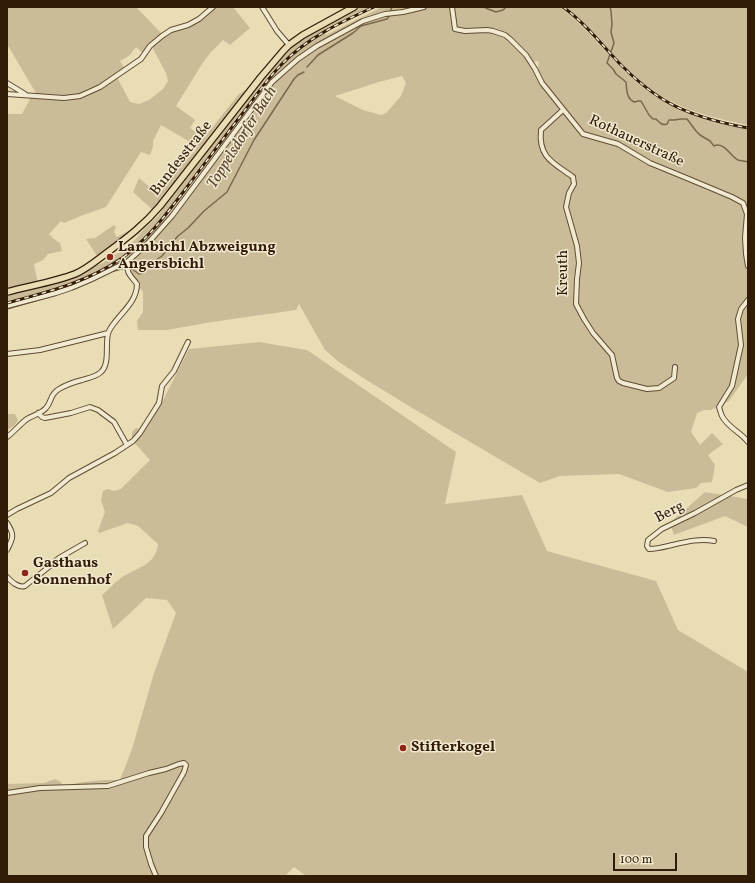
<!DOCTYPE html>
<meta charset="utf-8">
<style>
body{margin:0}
#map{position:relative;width:755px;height:883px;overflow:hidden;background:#e9ddb6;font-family:Vollkorn,serif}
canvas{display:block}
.frame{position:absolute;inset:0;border:8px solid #331c07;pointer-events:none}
.scale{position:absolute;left:613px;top:853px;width:64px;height:18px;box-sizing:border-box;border:2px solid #331c07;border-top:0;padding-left:5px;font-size:12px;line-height:14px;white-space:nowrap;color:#331c07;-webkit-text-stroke:3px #f1e9d0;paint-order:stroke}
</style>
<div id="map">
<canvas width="755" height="883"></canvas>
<div class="frame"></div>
<div class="scale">100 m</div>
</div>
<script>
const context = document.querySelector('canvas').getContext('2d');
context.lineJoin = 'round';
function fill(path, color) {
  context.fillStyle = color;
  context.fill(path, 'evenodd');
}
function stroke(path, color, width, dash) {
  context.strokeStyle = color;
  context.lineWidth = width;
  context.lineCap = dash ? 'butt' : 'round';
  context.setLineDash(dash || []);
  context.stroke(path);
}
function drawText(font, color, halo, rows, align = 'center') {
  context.font = font + ' Vollkorn,serif';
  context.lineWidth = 3;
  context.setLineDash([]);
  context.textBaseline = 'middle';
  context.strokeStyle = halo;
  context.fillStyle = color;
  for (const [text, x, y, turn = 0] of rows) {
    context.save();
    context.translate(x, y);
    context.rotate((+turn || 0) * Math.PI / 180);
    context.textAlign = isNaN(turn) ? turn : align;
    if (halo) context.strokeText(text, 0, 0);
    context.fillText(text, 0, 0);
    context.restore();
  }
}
const green = new Path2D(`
 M7,7h129l27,28 25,-10 25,-18h20l17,21 -20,17 -7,-5 -12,12 -9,12 -26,42 19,14 -5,8 14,10 34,-43 7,-5 4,2 -94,120 -22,-20 6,-14 20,17 23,-31 13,-13 2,-5 -36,-21 -8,16v5l-3,9 -9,-3 -35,55 -23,8 -19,8 -3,-2 -12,13 5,5 6,4 2,8 -14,3 -5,6 -9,4 4,20 -31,8v-178h15l10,-19h5l-30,-51zM151,45l15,28 2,8 -5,8 -14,11 -10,4 -9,-2 -14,-27 9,-6 -5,-8 10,-6 6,-8 8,7z
 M361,7h9c-20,10 -42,19 -60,32 -16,11 -29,24 -42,37l-101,135c-11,12 -23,27 -36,38 -19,16 -44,29 -67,37 -19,6 -38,10 -57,15v-6l68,-18 18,-10 10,-4 11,-8 5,-2 10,-8 6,-5 8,-10 14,-13 109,-141 20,-23 11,-10 11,-7z
 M382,7h178c28,21 48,50 74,73 32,29 73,41 114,49v245l-19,27 -18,9h-7l-7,3 -6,19 9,13 12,-12 11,11 -15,11 7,10 -3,17 -11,1 -5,5 -28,4 -49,-18 -59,2 -20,7 -131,-77 -41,-25 -29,-19 -14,-12 -26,-46 -3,6 -84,12 -45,8h-29l-1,-9 6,-9v-20l-3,-4v-7l-3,3 -8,-8 -2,-14 -21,10 4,-5 23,-16 9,-8 28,-30 100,-135c16,-18 33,-33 55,-44l1,1zM483,28c25,0 37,16 50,35l3,-2 3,1 -1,5 -3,2c-17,-19 -25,-34 -52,-37zM402,76l4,7 -5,13 -15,17 -5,2 -18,-5 -28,-14 44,-14z
 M566,7h182v118c-41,-8 -79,-18 -111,-47 -25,-22 -45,-49 -71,-71z
 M114,225l2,2 -2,5 3,5 15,-8 11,-4 -44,34 -13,-20 9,-1z
 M259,342l48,8 149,102 -11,52 77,-9 25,56 109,30 22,49 70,42v204h-442l-12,-9 -9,9h-278v-92l37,-1 11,-4 6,3 3,7 13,-6 25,-3h18l12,-31 22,-76 22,-60 -9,-13 -21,-2 -33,31 -11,-34c6,-5 12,-12 19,-17 15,-11 35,-12 37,-34l-20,-18 -10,-3 -29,10 -1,-2 7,-19 -4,-12 2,-9 5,-2 6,2 7,-2 29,-29 -18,-20v-8l4,-4 5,1 18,-21 30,-59z
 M8,414h7l3,6 -4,6 -7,4v-14z
 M705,492l43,7v28l-23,-11 -51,19 -4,-12z`);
const stream = new Path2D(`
 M484,7l4,2 8,3 7,-2 3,-3
 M610,7l1,4 1,13 -1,8 3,11 -7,20 6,6 3,5 10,8c1,8 0,16 8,20l5,-1h2l8,14 4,4h3c3,3 6,7 11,5l2,-4h5l7,-1h6l9,12 4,4 10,6 4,5c10,-5 17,11 24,14 3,1 7,1 10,2
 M390,12l2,-5
 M307,67l11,-12 35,-22 8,-7 26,-7 3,-4
 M130,269h2l7,5 4,-1 7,-9 12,-8 9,-12 7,-8 10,-8 16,-17 23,-19 27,-52 40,-61 4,-4 6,-3
 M114,271l11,-3
 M74,289l13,-6
 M7,309l42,-12`);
const minor = new Path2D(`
 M262,7l15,24 12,14
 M452,7l3,22 10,2 22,-1 6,1 12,4 5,4 16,16 9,14 7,14 41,51 35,10 32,19 39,16 43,18 11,6 4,11 -2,24 1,16 2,12
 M7,83l18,11
 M7,94l57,4 16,-2 20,-9 38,-26 3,-2 9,-13 12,-10 9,-6 17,-5 11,-6 14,-12
 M563,110l-22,20c-3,28 13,33 32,47l1,7 -5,9 -3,14 11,39 2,17 -2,16 -1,25 8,15 9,14 19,22 5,23 2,3 4,2 24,6 12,-1 15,-10 1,-11
 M748,300l-7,9 -3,10 3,26 -9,41 -13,21c1,3 2,7 3,9 6,12 19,16 26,26
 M7,306l49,-13 15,-5 19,-8 37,-18 21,-19 24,-27 100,-134 26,-23 19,-13 46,-25 22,-7 18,-2 21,-5
 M7,354l33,-4 68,-17
 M38,413l4,4 3,1 26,-5 19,-6 8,3 16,12 13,23
 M7,437c7,-5 13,-13 20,-18 6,-4 14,-5 19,-11 6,-6 3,-13 13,-19 7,-4 15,-7 23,-9 6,-2 14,-3 19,-8 10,-9 3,-31 8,-41 8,-16 28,-27 28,-47 -6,-8 -11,-11 -10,-22
 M7,515l10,-6 34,-16 18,-15 46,-25 18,-12 7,-8 19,-30 3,-17 12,-15 14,-29
 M7,523c8,12 6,15 0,27
 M714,541c-13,-3 -29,1 -42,4 -8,2 -14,4 -23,4l-2,-3 1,-6 14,-11 33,-16 41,-23 12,-5
 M7,577c5,5 11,11 18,9l25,-20 9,-8 26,-15
 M7,793l33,-5 68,-2 41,-13 17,-4 13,-5 5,-1 2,2 -2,7 -23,41 -15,23v11l5,17 5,12`);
const major = new Path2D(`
 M7,292c22,-6 47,-10 68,-18 12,-5 22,-14 33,-22 20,-15 36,-27 52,-46l101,-129 23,-27 5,-5 14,-10 51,-28`);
const rail = new Path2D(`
 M563,7c22,16 39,38 58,58 13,13 28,26 43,35 23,14 57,23 84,28
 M7,303c40,-11 81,-21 115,-45 25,-18 43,-42 62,-67 19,-25 38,-51 58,-77 13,-17 25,-35 40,-50 25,-26 59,-42 92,-57`);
const markers = [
 [110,257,4,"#8f2418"],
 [25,573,4,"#8f2418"],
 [403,748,4,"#8f2418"]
];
const streetNames = [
 ["Rothauerstraße",636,142,25],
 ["Bundesstraße",182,159,-52],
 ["Kreuth",564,273,-90],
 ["Berg",670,513,-28]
];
const poiNames = [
 ["Lambichl Abzweigung",118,248],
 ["Angersbichl",118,265],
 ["Gasthaus",33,564],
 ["Sonnenhof",33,581],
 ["Stifterkogel",411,748]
];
const waterNames = [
 ["Toppelsdorfer Bach",243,138,-58]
];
fill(green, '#cabc98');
stroke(stream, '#7b684c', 1.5);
stroke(minor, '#604c33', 6);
stroke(major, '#331c07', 8);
stroke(minor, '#f1e9d0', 4);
stroke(major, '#e9ddb6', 5.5);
stroke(rail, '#331c07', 3);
stroke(rail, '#f1e9d0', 1.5, [4.5]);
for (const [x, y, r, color] of markers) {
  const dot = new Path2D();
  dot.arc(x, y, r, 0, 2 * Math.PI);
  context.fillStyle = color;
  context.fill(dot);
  stroke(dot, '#f1e9d0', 1.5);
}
drawText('15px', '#331c07', '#f1e9d0', streetNames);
drawText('bold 15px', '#331c07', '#f1e9d0', poiNames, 'left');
drawText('italic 16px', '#5d482f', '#f1e9d0', waterNames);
</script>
